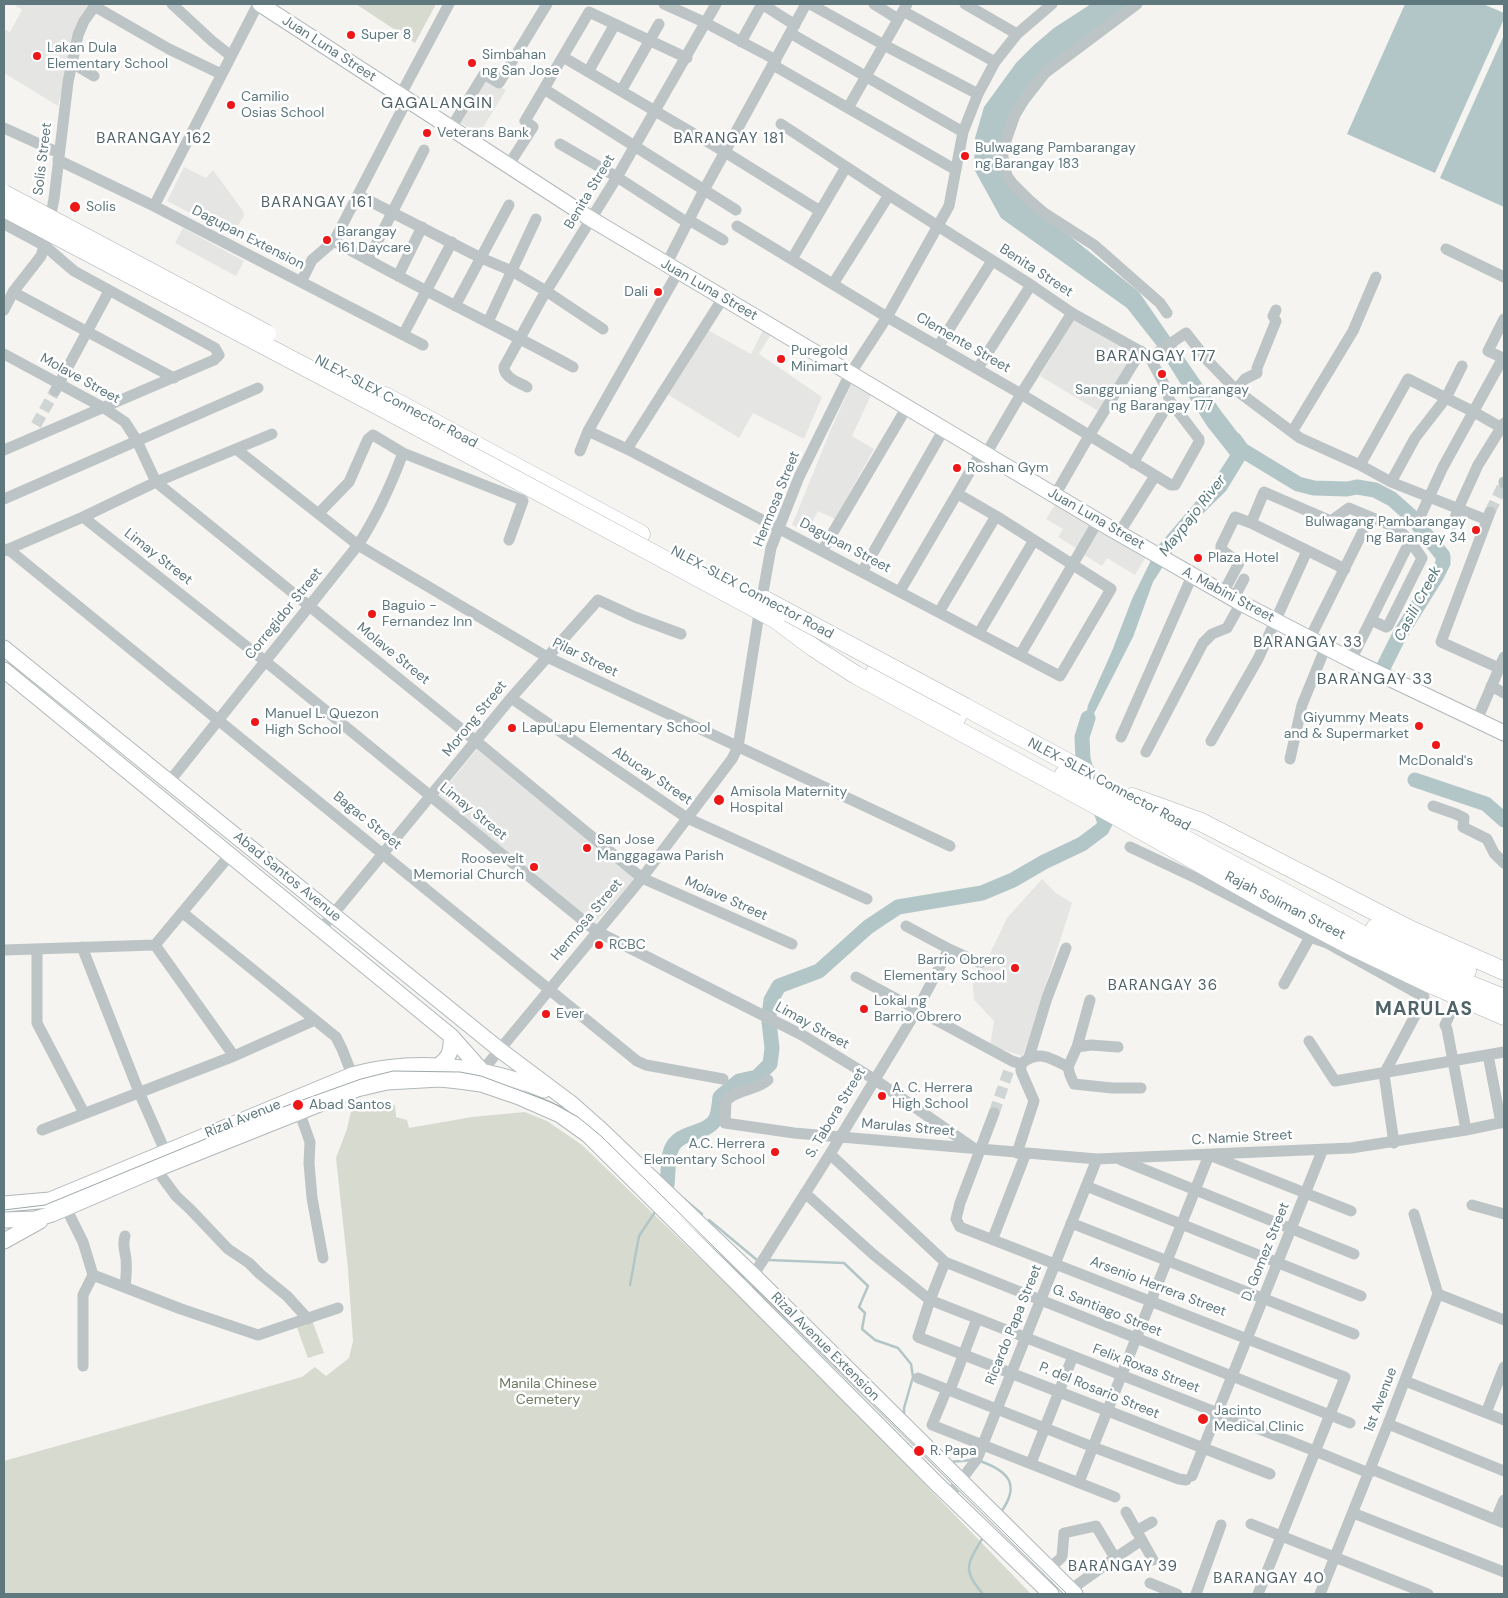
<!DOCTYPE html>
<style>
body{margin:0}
#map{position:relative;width:1508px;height:1598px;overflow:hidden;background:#f5f4f0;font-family:"DM Sans",sans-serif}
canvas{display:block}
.frame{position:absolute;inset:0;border:5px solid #5e787e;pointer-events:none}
</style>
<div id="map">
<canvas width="1508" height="1598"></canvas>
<div class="frame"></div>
</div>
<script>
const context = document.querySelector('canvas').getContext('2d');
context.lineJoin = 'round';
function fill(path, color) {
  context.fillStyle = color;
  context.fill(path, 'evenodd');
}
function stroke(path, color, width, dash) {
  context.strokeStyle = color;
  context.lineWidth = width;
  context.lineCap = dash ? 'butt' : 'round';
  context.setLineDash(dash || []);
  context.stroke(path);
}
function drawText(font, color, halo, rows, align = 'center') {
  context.font = font + ' "DM Sans",sans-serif';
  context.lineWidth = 5;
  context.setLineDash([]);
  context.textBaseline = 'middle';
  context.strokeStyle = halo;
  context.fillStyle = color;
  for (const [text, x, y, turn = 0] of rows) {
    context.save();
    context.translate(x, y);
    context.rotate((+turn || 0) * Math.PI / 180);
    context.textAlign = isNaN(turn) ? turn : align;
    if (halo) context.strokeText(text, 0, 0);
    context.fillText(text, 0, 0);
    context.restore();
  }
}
const built = new Path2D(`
 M13,4h76l-9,12 -7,23 -15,67 -54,-33v-44l6,3 12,-22z
 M485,77l21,13 -27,44 -21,-13z
 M184,167l22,11 7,-8 30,41 1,5 -12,19 -65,-34z
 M183,228l61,33 -8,15 -61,-33z
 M1075,317l62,35 -37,60 -60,-36z
 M706,329l45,25 12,-24 8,4 -12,20 63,43 -18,42 -51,-26 -14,25 -72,-44z
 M852,383l20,10 -20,43 22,13 -39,70 -17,-8 -11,21 -15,-7 39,-96z
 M1056,503l35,21 -15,24 -18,-11 5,-8 -17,-10z
 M1100,529l46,28 -11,18 -28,-17 -5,8 -18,-11z
 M478,748l157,131 -42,46 -155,-128z
 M1042,879l14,14 16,10 -49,153 -33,-10 4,-25 -20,-21 -2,-25 15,-15 20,-42z`);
const green = new Path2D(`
 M356,4h80l-21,39z
 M395,1105l1,12 11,3 2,8 63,-11 53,-5 22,9 35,24 220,212 229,237h-1027v-133l298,-84 13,-10 11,9 23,-18 4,-17 -5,-72 -12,-111 11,-29 5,-22z
 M312,1320l12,33 -16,5 -12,-33z`);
const water = new Path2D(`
 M1091,4h41l-86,67 -34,44 -10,56 42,44 95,77 82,119 30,39 -25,41 -39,38 -34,53 -20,55 -51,100 6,-32 24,-54 20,-52 26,-53 54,-63 18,-28 -23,-29 -50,-80 -30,-38 -126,-90 -27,-49 1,-31 9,-31 32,-44 18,-18 20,-17z
 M1405,4h78l21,9v6l-69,154 -88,-39z
 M1504,35v172l-64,-29z`);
const stream = new Path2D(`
 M684,1199l18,15
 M709,1220l48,40
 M768,1260l76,3 24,23 -9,21 6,6 -3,16 13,11 23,8 13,16 2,13 -9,31v8
 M630,1285l9,-49 16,-24
 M980,1461c28,10 41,23 21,51
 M950,1462l22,-2
 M982,1539c-16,27 -19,31 1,55`);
const river = new Path2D(`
 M1235,440l7,10 56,34 16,4 33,1 10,-2 18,3 17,9 19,17 32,40v7l-6,12 -38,61 -15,30
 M1088,718l-6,19 1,22 6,22
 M1415,780l71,24 18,16
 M769,1015l2,-15 8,-14 40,-15 49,-44 30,-20 84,-14 31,-13 31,-18 38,-18 20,-15 3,-6 -7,-21
 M667,1185c1,-9 1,-28 4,-35 7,-20 35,-15 44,-30 4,-7 4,-16 5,-23l19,-16 18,-4 13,-13 2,-16 -3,-26`);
const minorTunnel = new Path2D(`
 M36,425l19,-34
 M1490,512l14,-29
 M994,1113l16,-46`);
const minor = new Path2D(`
 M172,4l40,37 19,15
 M664,4l42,19 70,37
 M762,4l33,21
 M810,4l74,41 94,49
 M874,4l24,15
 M965,4l52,30
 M1137,4l-92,69 -21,27 -9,15 -12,34v9l4,18 6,8 16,16 15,13 50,32 66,58 7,10
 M94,6l75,43 52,25
 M903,11l92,51
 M790,33l173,99
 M741,42l21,-38
 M563,57l162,95 95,59
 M72,63l22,13
 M773,65l183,105
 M588,72l27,-48
 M544,89l192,121
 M621,91l38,-67
 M400,96l49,-92
 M848,108l59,-104
 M4,128l55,25
 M451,128l33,-54 15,9 48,-79
 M560,144l57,33 71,46
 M58,160l96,46 269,139
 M508,166l25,-39 -8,-6 64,-109 98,46
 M358,195l123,63 31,13 34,20 57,38
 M154,206l104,-202
 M689,220l34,20
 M4,224l41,22 29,25 141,77 4,7 -5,5 -210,90
 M49,224l5,-25 14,-117 10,-47 6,-14 12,-17
 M737,226l150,91 134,77 150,91h4l24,-43v-3l-29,-38 -6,-17 -15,-28 -77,-43 -41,-28 -142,-90 -108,-71
 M334,241c79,45 160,83 239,126
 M1446,249l58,28
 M792,259l54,-92
 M368,260l56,-110
 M666,265l38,-75 102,-186
 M398,276l24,-49
 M301,282l11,-22 22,-19 73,-141
 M833,284l56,-89
 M13,292l161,86
 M455,306l54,-101
 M4,310l9,-18 28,-36 5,-16
 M488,322l48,-103
 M403,335l49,-93
 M939,345l53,-84
 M1158,352l28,-19 22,28 28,29 64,48 60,27 31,17 96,38
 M4,354l100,54 21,14 12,19 19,41 320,259 166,137 150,66
 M978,368l53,-83
 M527,387c-9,-5 -23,-9 -23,-20l38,-69 75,-121 99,-173
 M1236,390l9,-11 12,-6v-5l19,-47 -3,-5 3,-6
 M55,391l54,-100
 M588,431l39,18 433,227 51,-87 -115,-73 -38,-22
 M1292,432l61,-101 23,-54
 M236,449l122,96 189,112 403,189
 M627,449l96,-151
 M580,451l8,-20 90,-159
 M986,454l35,-60 51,-81
 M1133,463l37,-62
 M1360,465l48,-86 66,33 28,16
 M1391,482l24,-44 31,-40 16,-32
 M1504,483v-1
 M1055,495l34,-59 52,-85
 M4,499l254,-111
 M1490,512l-49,130 58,26
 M319,513l30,-31 19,-43 5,-4 30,18 119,47 1,1 -14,39
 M83,517l182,144 331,270 206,104 72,44 101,70
 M1420,517l23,-50 60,-109 -15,-7 16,-32
 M1251,523l94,46
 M1453,524l5,-15 20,-44 26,-42
 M1119,533l36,-57
 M8,549l629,512 9,4 77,14
 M4,551l79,-34 73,-35 116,-48
 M822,551l85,-144
 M862,572l82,-143
 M900,591l82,-140
 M1223,593l16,-30 -18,-14v-3l14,-29 16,6 13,-31 67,29 18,-13 48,20 13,13 12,17 -34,68 -2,1 -15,-7
 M1234,598l10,-19
 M939,612l57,-96
 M979,633l55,-93
 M1310,638l60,-121
 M1020,655l78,-134
 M1351,660l59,-119
 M1491,686l13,7
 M511,698l176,120 180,81
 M1477,720l27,-63
 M1121,737l71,-161
 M1211,741l47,-82 49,-108
 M1146,752l57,-109 9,-9 15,-6 14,-25
 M1290,759l12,-54 24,-59
 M169,782l189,-237c19,-29 33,-60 45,-92
 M1433,806l23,8 8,4 -1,9 24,12 7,14 10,10
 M1130,847l68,32 112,58 17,6 97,54v2l-40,75 10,69
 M183,913l153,124 6,12 13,33
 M906,926l43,23 31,14
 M321,929l190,-231 87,-98 37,17 46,17
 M155,945l79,111
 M82,947l57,145 26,59
 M4,950l151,-5 75,-90
 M37,950v73l47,90
 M856,977l156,84 9,3c17,-15 30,-6 47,3
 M1284,984l26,-47
 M1090,1000l-13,47 -9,20 2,8 4,9 38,4h29
 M1452,1010l-7,15 2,4 19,101
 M1309,1041l26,40 169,-29
 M1077,1047l14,-2 27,2
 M1488,1055l13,68
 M1029,1057l18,-59 19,-50
 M482,1071l160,-193 90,-119 6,-12 20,-127 13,-72 28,-71 51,-103 37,-57 62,-111 14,-74 15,-38 17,-32 22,-28 35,-30
 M768,1080c-12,11 -31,9 -42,21l-1,22 69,10 303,26 254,-11 115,-18 38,-8
 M299,1111l11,31 -1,21 3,35 11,60
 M994,1113l-34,90 -4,16 4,8 385,150 -87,217
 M42,1130l192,-74 81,-36
 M1017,1153l17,-52 -13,-30v-7
 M830,1154l115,108 405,161
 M1121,1160l233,94
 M157,1162l5,15 14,19 14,13 38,40 21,14 11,11 27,22 21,23
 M1086,1186l275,110
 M805,1193l69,62 56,45 385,151 49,20h12l128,52
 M1472,1205l32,9
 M66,1208l17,34 10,33 88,34 77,26 80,-27
 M1071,1223l283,111
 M993,1238l33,-85
 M945,1262l-15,38 -12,37 352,137
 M125,1287c1,-9 2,-18 1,-28 -1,-8 -4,-15 -1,-23
 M744,1290l86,-136 87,-144 32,-61
 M1438,1294l66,26
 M83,1366v-71l10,-20
 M918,1378l175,69 86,32 7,1
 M1405,1381l99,39
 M947,1389l-15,36 183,72
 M950,1390l27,-71
 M1486,1413l18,-46
 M1388,1424l116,47
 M1031,1463l42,-107
 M1192,1476l131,-327
 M1079,1482l130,-327 142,56
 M949,1496l28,-37 120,-300
 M1126,1512l27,48
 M1353,1513l151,59
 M1496,1519l8,-19
 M1251,1524l177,70
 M1136,1531l16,-9
 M1115,1558l27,-18
 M1049,1569l13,-12 2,-24 32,-7 19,32 -45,32
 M1150,1583l27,11
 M1196,1594l25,-69
 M1320,1594l68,-170 50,-130 -24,-80`);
const major = new Path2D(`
 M260,4l331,215 517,308 133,76 110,57 153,73
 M4,648l496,402 72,54 26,23 156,149 321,318
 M4,670l447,366 31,35 -1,13
 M437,1066c13,-7 15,-17 14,-30
 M4,1204l46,-4 302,-125c11,-3 23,-6 34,-7 54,-7 108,2 158,22
 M4,1220l31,-1 17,-5 107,-46 198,-79 30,-7 53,-3 19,2 22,3 38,13 41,18 28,20 149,148 199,200 115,111
 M4,1241l36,-20`);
const highway = new Path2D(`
 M385,396l256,138
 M775,619l39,29 42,27 260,141 159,90 78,41 75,36 76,33
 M875,672l82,45
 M965,707l121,65
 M1064,774l331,178 41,19 68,27
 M1132,797l69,25 208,107 95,42
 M1375,928l92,43`);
const tram = new Path2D(`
 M4,1210l41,-5 238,-98 78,-28 32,-8 67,1 21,4 70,26 27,15 23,19 466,458`);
const highwayBridge = new Path2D(`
 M4,194l263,140
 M4,208l375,198 396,213
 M765,600l200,107`);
const markers = [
 [351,35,5,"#ee1717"],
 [37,56,5,"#ee1717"],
 [472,63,5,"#ee1717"],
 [231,105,5,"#ee1717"],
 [427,133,5,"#ee1717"],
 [965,156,5,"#ee1717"],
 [75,207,6,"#ee1717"],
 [327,240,5,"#ee1717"],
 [658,292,5,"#ee1717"],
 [781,359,5,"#ee1717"],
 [1162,374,5,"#ee1717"],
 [957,468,5,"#ee1717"],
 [1476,530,5,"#ee1717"],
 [1198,558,5,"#ee1717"],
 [372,614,5,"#ee1717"],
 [255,722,5,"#ee1717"],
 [1419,726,5,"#ee1717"],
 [512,728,5,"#ee1717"],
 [1436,745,5,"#ee1717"],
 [719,800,6,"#ee1717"],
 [587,848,5,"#ee1717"],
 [534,867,5,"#ee1717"],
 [599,945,5,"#ee1717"],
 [1015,968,5,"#ee1717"],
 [864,1009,5,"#ee1717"],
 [546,1014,5,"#ee1717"],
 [882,1096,5,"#ee1717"],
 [298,1105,6,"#ee1717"],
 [775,1152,5,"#ee1717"],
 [1203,1419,6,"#ee1717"],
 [919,1451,6,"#ee1717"]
];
const poiNames = [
 ["Super 8",361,35],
 ["Lakan Dula",47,48],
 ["Elementary School",47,64],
 ["Simbahan",482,55],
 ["ng San Jose",482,71],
 ["Camilio",241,97],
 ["Osias School",241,113],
 ["Veterans Bank",437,133],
 ["Bulwagang Pambarangay",975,148],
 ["ng Barangay 183",975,164],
 ["Solis",86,207],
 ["Barangay",337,232],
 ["161 Daycare",337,248],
 ["Dali",648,292,"right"],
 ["Puregold",791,351],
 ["Minimart",791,367],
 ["Sangguniang Pambarangay",1162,390,"center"],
 ["ng Barangay 177",1162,406,"center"],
 ["Roshan Gym",967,468],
 ["Bulwagang Pambarangay",1466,522,"right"],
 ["ng Barangay 34",1466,538,"right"],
 ["Plaza Hotel",1208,558],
 ["Baguio -",382,606],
 ["Fernandez Inn",382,622],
 ["Manuel L. Quezon",265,714],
 ["High School",265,730],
 ["Giyummy Meats",1409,718,"right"],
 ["and & Supermarket",1409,734,"right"],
 ["LapuLapu Elementary School",522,728],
 ["McDonald's",1436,761,"center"],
 ["Amisola Maternity",730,792],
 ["Hospital",730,808],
 ["San Jose",597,840],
 ["Manggagawa Parish",597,856],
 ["Roosevelt",524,859,"right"],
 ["Memorial Church",524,875,"right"],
 ["RCBC",609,945],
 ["Barrio Obrero",1005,960,"right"],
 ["Elementary School",1005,976,"right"],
 ["Lokal ng",874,1001],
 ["Barrio Obrero",874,1017],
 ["Ever",556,1014],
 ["A. C. Herrera",892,1088],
 ["High School",892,1104],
 ["Abad Santos",309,1105],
 ["A.C. Herrera",765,1144,"right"],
 ["Elementary School",765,1160,"right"],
 ["Jacinto",1214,1411],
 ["Medical Clinic",1214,1427],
 ["R. Papa",930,1451]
];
const streetNames = [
 ["Juan Luna Street",329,49,33],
 ["Solis Street",43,159,-83],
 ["Benita Street",590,192,-59],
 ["Dagupan Extension",248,238,27],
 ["Benita Street",1036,271,33],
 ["Juan Luna Street",709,290,30],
 ["Clemente Street",963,343,30],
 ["Molave Street",80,379,29],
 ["NLEX-SLEX Connector Road",396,402,28],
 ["Hermosa Street",777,499,-68],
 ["Juan Luna Street",1096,519,30],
 ["Dagupan Street",845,546,28],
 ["Limay Street",158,557,38],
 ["NLEX-SLEX Connector Road",752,593,28],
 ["A. Mabini Street",1228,595,28],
 ["Corregidor Street",284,614,-51],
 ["Molave Street",393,654,39],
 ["Pilar Street",585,658,26],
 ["Morong Street",475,719,-51],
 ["Abucay Street",652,776,34],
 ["NLEX-SLEX Connector Road",1109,785,28],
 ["Limay Street",473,812,39],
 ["Bagac Street",367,821,39],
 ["Abad Santos Avenue",287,877,39],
 ["Molave Street",726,899,24],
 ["Rajah Soliman Street",1285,906,27],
 ["Hermosa Street",587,920,-50],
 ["Limay Street",812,1026,29],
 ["S. Tabora Street",836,1113,-59],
 ["Rizal Avenue",243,1119,-22],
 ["Marulas Street",908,1128,5],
 ["C. Namie Street",1242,1138,-3],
 ["D. Gomez Street",1266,1252,-68],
 ["Arsenio Herrera Street",1158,1287,21],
 ["G. Santiago Street",1107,1311,22],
 ["Ricardo Papa Street",1014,1325,-68],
 ["Rizal Avenue Extension",825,1347,45],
 ["Felix Roxas Street",1146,1369,21],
 ["P. del Rosario Street",1099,1391,22],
 ["1st Avenue",1381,1400,-69]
];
const parkNames = [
 ["Manila Chinese",548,1384],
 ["Cemetery",548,1400]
];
const neighbourhoodNames = [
 ["BARANGAY 162",154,139],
 ["BARANGAY 181",729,139],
 ["BARANGAY 161",317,203],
 ["BARANGAY 33",1308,643],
 ["BARANGAY 36",1163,986],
 ["BARANGAY 39",1123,1567],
 ["BARANGAY 40",1269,1579]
];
const waterNames = [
 ["Maypajo River",1193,516,-52],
 ["Casili Creek",1418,604,-62]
];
const quarterNames = [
 ["GAGALANGIN",437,104],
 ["BARANGAY 177",1156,357],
 ["BARANGAY 33",1375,680]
];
const districtNames = [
 ["MARULAS",1424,1010]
];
fill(built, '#e5e6e4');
fill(green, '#d6dacf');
fill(water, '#b3c6c7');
stroke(stream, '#b3c6c7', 2.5);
stroke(river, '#b3c6c7', 15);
stroke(minorTunnel, '#cfd5d4', 11, [11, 5.5]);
stroke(major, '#b0b8ba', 17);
stroke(highway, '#b0b7b8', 19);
stroke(minor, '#bdc4c6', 11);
stroke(major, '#fff', 15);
stroke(highway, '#fff', 18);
stroke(tram, '#9ca7aa', 1);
stroke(highwayBridge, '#b0b7b8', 19, []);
stroke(highwayBridge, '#fff', 18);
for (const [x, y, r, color] of markers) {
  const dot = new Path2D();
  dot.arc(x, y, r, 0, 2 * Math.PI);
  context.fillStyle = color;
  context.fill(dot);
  stroke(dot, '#fff', 2);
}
drawText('14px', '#5e787e', '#fff', poiNames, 'left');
drawText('14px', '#5e787e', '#fff', streetNames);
drawText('14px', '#6c7b61', '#fff', parkNames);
context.letterSpacing = '1px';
drawText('15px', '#506368', '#fff', neighbourhoodNames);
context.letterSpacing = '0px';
drawText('italic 15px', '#58797a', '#fff', waterNames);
context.letterSpacing = '1px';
drawText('16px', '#506368', '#fff', quarterNames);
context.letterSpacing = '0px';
context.letterSpacing = '1px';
drawText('bold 19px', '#506368', '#fff', districtNames);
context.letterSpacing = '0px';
</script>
